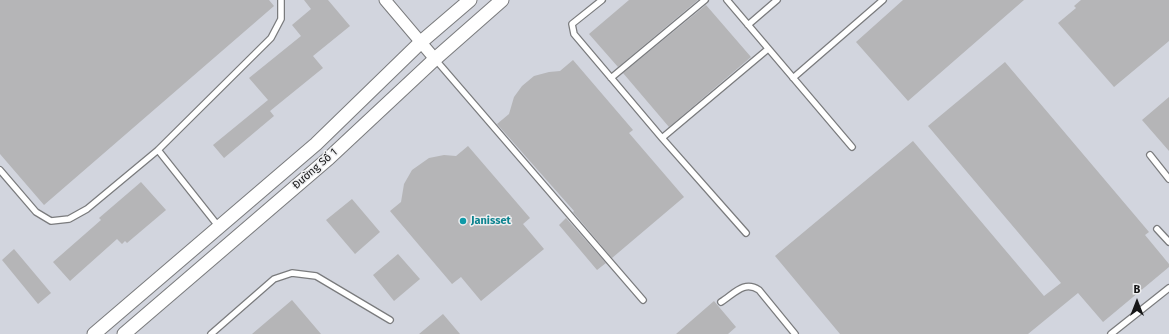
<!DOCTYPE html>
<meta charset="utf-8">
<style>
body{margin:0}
#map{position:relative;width:1169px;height:334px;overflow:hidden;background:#e1e2e4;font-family:"Fira Sans",sans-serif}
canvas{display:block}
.north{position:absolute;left:1117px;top:282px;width:40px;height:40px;-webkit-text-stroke:3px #eeeff1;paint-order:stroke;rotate:0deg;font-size:11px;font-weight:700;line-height:16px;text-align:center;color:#161617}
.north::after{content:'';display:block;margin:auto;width:14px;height:18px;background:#161617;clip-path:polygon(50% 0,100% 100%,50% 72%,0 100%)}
</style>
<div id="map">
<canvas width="1169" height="334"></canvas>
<div class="north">B</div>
</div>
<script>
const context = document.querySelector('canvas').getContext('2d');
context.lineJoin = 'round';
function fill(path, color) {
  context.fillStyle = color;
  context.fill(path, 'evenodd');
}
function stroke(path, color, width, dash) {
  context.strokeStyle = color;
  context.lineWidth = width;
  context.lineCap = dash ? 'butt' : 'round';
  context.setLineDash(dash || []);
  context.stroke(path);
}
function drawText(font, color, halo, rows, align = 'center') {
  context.font = font + ' "Fira Sans",sans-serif';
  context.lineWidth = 3;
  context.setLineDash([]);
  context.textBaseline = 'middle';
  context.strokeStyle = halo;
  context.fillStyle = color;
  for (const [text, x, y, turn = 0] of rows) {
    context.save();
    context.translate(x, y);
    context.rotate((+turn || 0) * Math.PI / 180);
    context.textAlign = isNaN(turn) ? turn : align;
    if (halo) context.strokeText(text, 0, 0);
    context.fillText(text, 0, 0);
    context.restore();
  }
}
const built = new Path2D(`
 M0,0h1169v334h-1169z`);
const building = new Path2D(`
 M0,0h269l5,6 -230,199 -44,-51z
 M304,0h24l22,26 -37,30 10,12 -53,43 4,5 -50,42 -11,-13 55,-45 -19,-22 52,-42 -9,-11 19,-16z
 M629,0h69l-80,67 -29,-33z
 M903,0h121l-116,101 -52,-59z
 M1081,0h88v41l-55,46 -56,-64 18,-15 -2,-2z
 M706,5l45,52 -82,70 -46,-54z
 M573,60l60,70 -4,3 55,64 -72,61 -39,-46 1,-1 -77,-87 12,-10 5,-17 8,-11 12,-10 15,-4 11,-1z
 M1005,62l144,170 -4,3 24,29v3l-66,55 -25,-29 -50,41h-188l-65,-78 138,-115 131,155 17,-13 -133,-157z
 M1169,97v54l-27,-31z
 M468,146l62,72 -7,6 21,25 -63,52 -20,-24 -9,7 -62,-73 11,-9 3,-18 8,-14 17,-12 15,-3 12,1z
 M141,182l25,28 -39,33 -2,-2 -3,3 -5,-5 -47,42 -17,-19 48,-42 -2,-2z
 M352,199l28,33 -25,22 -29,-34z
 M566,218l40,45 -9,7 -38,-45z
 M14,249l37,44 -13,11 -36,-44z
 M398,254l22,25 -26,22 -21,-26z
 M292,300l29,34h-69z
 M714,301l22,26 -8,7h-52z
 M443,314l17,20h-41z`);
const service = new Path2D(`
 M602,0l-30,24 2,10 88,104 84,95
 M727,0l125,147
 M748,25l29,-25
 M435,59l208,241
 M611,78l94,-78
 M793,78l90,-78
 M662,138l106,-89
 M158,150l61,77
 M1150,155l19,24
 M0,170l36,42 15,9 18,-2 18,-10 71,-59 113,-112 10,-19v-19
 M1157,229l12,13
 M721,302c13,-8 23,-22 38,-12l36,44
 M211,334l63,-55 18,-6 24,3 74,44
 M1111,334l58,-46`);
const minor = new Path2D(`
 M385,0l50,59`);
const tertiary = new Path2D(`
 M94,334l222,-190 105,-102 49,-42
 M124,334l205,-176 106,-99 67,-59`);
const markers = [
 [463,221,4,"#0f9aa8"]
];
const streetNames = [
 ["Đường Số 1",315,169,-41]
];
const cultureNames = [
 ["Janisset",471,221]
];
fill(built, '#d2d5de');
fill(building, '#b5b5b7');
stroke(service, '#7a7b7d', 8);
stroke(minor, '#7a7b7d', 13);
stroke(tertiary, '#7a7b7d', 15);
stroke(service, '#fff', 5.5);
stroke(minor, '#fff', 11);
stroke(tertiary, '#fff', 13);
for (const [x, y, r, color] of markers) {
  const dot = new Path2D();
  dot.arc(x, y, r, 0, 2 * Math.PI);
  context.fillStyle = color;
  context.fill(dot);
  stroke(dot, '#eeeff1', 1.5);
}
drawText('11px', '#161617', '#eeeff1', streetNames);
drawText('bold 11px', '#0d838f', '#eeeff1', cultureNames, 'left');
</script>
